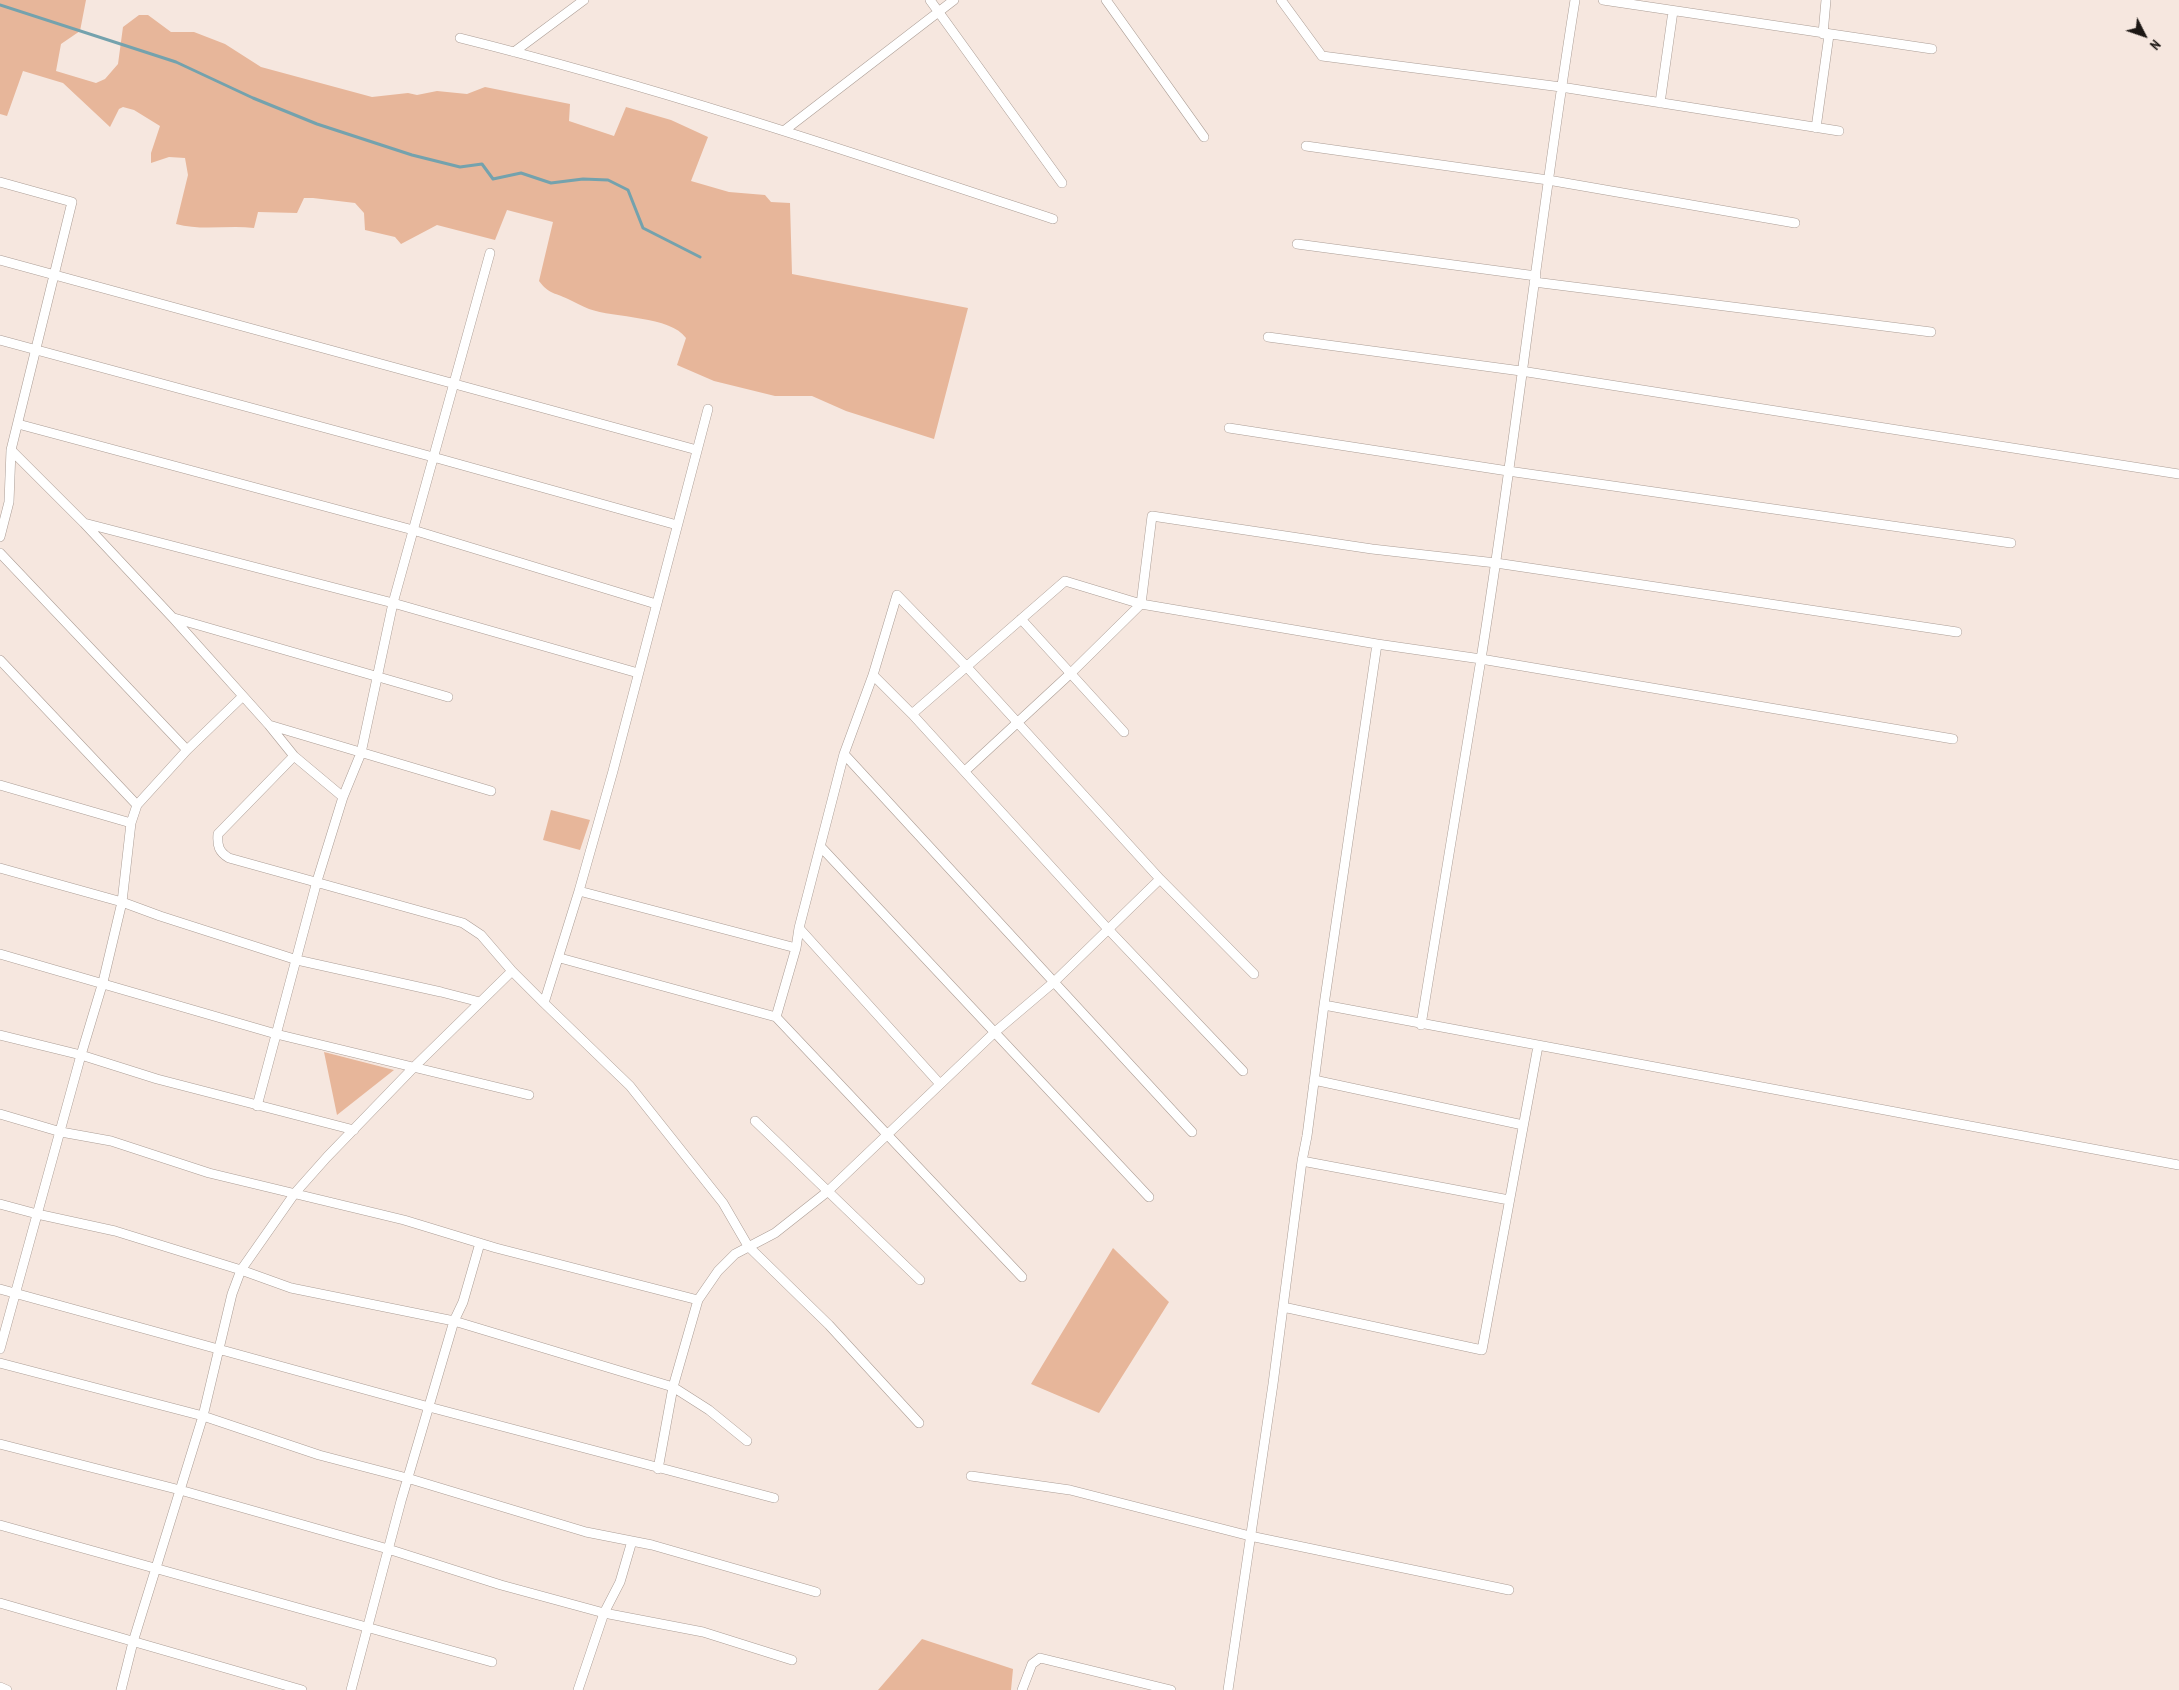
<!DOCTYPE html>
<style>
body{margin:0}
#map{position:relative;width:2179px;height:1690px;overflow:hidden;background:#f6e7df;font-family:"PT Sans Narrow",sans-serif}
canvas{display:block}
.north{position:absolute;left:2119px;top:10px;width:50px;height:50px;-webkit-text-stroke:4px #f6e7df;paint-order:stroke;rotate:131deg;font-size:14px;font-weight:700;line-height:20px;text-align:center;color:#1c1714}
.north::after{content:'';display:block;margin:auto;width:18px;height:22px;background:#1c1714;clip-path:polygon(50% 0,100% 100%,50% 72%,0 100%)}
</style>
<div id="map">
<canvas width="2179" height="1690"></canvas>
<div class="north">N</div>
</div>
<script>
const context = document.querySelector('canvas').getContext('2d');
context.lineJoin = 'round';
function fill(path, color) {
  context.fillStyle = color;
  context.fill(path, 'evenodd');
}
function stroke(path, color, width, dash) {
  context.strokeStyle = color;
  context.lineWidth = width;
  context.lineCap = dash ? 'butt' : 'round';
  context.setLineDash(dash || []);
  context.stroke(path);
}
const green = new Path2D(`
 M0,0h86l-6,31 -19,13 -5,27 40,12 9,-4 13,-15 5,-37 16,-12h9l23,17h23l31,12 36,23 111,30 36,-4 9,2 20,-4 30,3 18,-7 85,17 -1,17 45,15 12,-29 45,13 37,17 -17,44 38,11 36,3 6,7 19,1 2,71 176,34 -34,131 -88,-28 -34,-15h-37l-61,-15 -37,-16 9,-27c-15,-22 -72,-20 -97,-29 -8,-3 -14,-7 -21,-10 -15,-7 -19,-5 -29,-18l14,-59 -46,-12 -12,30 -58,-15 -36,19 -6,-7 -30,-7 -1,-17 -9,-10 -42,-5h-9l-7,15 -39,-1 -4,16c-26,-3 -53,3 -78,-4l12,-49 -3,-17 -16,-1 -18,6v-10l9,-27 -26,-16 -11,-3 -4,2 -9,18 -47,-44 -40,-12 -16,45 -7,-2z
 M551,810l39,10 -10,30 -37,-10z
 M324,1052l70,18 -57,45z
 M1113,1248l56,54 -70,111 -68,-29z
 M922,1639l91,30 -2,21h-133z`);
const stream = new Path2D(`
 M0,5l176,57 77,36 64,26 95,31 48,12 22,-3 11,15 28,-6 30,10 32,-4 25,1 20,10 15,38 57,29`);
const street = new Path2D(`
 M930,0l132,183
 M1106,0l98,137
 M1281,0l41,56 239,31 278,44
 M1603,0l329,49
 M1823,34l3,-34
 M460,38c201,50 397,116 593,181
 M514,52l70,-52
 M1660,103l13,-92
 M1816,128l13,-93
 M785,130l169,-130
 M1306,146l242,34 247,43
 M0,182l72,20 -61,248 -2,52 -9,35
 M1297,244l239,32
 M0,260l697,190
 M1534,282l397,50
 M1268,337l253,34 658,103
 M0,340l433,117 244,68
 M18,424l395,106 243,74
 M1229,428l279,43 503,72
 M11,450l73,73 89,95 96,107 25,31 49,41
 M84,523l309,80 245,70
 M0,553l187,197 56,-54
 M174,618l274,79
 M1021,619l103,113
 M0,660l137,145 50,-55
 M912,714l195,214 136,143
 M269,725l222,66
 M844,754l348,378
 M294,756l-76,78c-1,12 1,18 11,24l234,65 18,12 31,36
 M965,771l106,-98 70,-69 236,40
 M0,785l131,38
 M820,846l329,351
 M0,868l122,34 38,14 137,44 144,32 39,10
 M1160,879l94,95
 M579,891l34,-120 95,-362
 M799,928l141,156
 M0,954l276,80 253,61
 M560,958l216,59 246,260
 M544,1003l86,83 93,117 25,43 81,79 90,98
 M1324,1005l855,160
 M776,1017l20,-69
 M1421,1025l60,-366 472,80
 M0,1035l81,20 76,24 197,51
 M1314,1080l209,45
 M257,1106l60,-225 26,-84 18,-44 32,-150 97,-350
 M0,1114l61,18 50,9 98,32 195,47 92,28 202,52
 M755,1121l165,159
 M1302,1161l207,39
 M0,1204l37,10 78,17 126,39 50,18 163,33 219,66 36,23 38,31
 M0,1289l429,118 345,91
 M1283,1307l199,43 56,-304
 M0,1349l81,-294 22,-73 19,-80 9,-79 6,-18
 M0,1363l203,53 116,39 88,23 179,54 66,13 164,47
 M0,1444l180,46 208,59 113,36 103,28 99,19 89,28
 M658,1469l15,-82 25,-87 20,-29 17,-17 40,-21 52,-41 168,-160 59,-50 106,-103 -194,-213 -69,-71 -24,80
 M971,1476l99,14 180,46 259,54
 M0,1525l492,137
 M0,1603l302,87
 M0,1687l7,3
 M121,1690l12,-48 70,-226 29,-122 9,-24 54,-77 32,-36 88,-91 97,-95 32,32 35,-112 217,57 3,-20 45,-174 29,-79 39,39 153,-133 76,23 11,-88 220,33 124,14 461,69
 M351,1690l50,-189 53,-180 9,-19 17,-59
 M578,1690l26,-77 16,-31 12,-41
 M1022,1690l10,-26 8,-6 131,32
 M1228,1690l45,-306 29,-223 5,-25 17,-131 53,-361 104,15c35,-219 59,-440 94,-659`);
fill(green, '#e7b69a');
stroke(stream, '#74a2ad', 3);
stroke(street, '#ab9d95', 10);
stroke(street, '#fff', 9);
</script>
